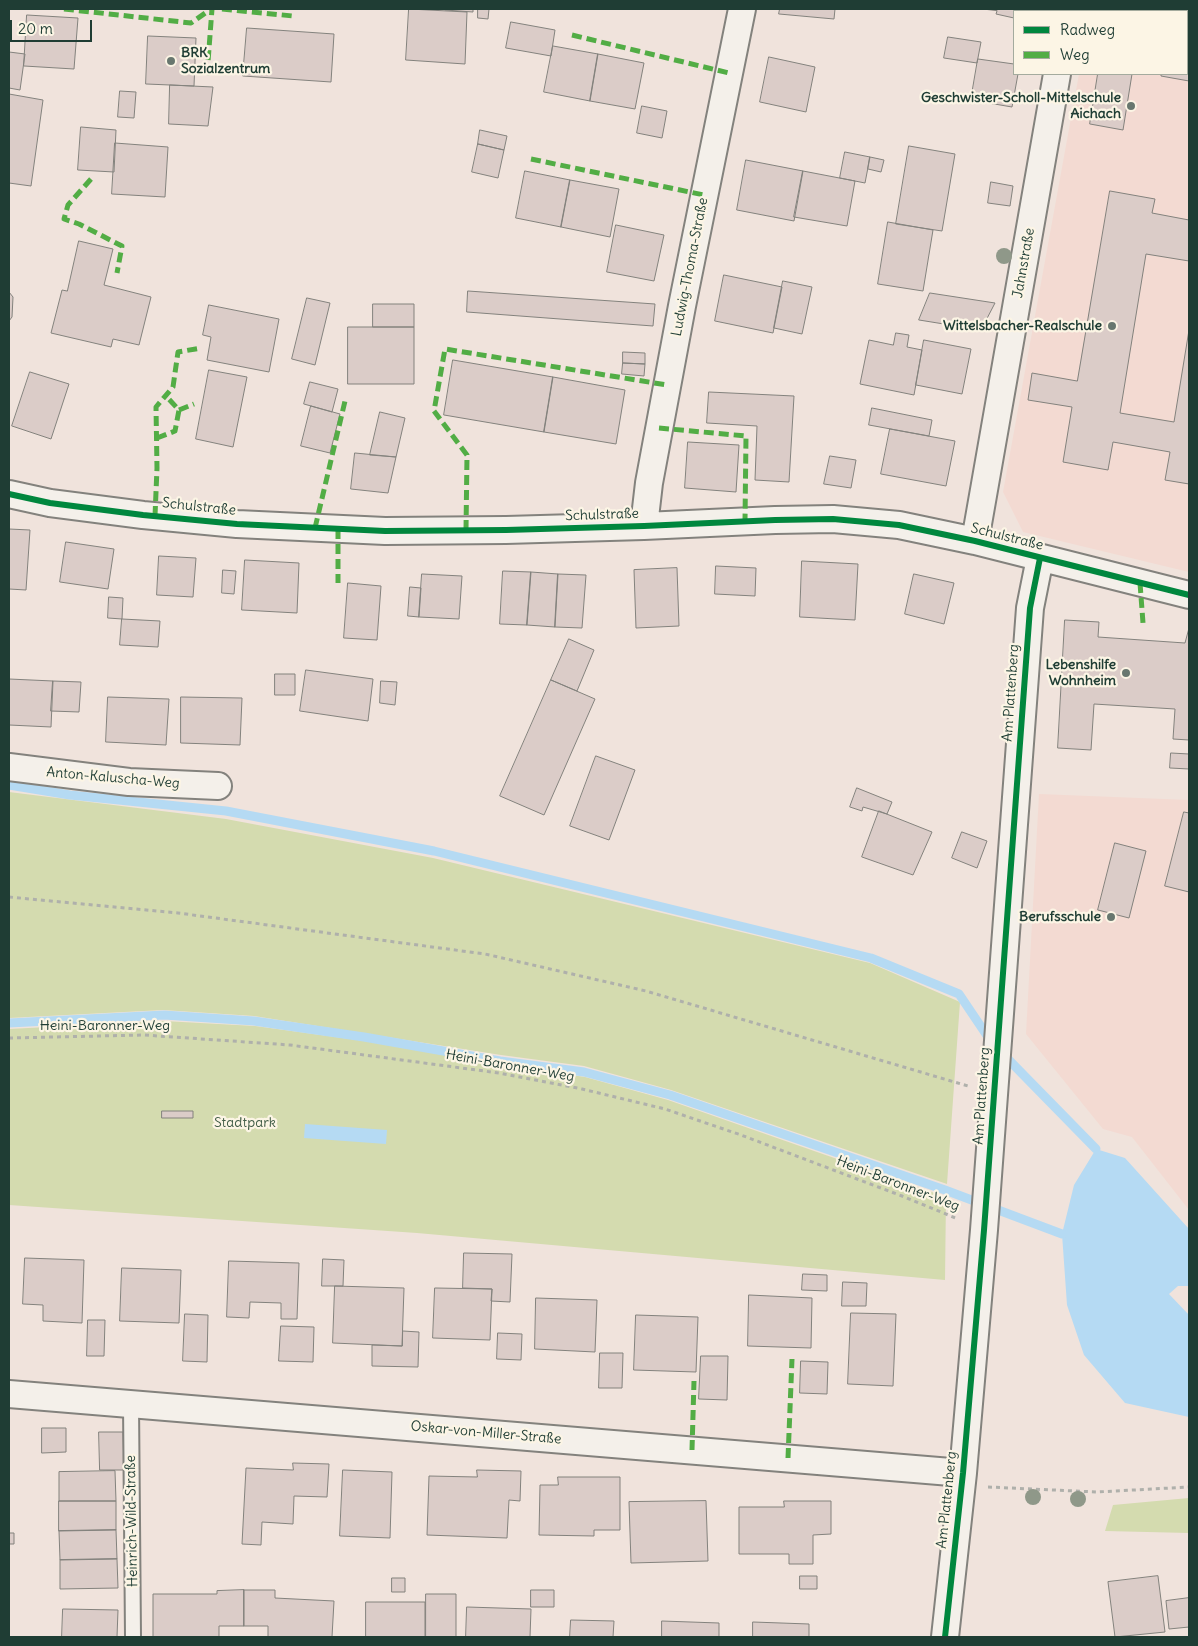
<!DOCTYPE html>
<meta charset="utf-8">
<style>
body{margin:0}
#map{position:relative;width:1198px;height:1646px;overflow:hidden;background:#f0e3dc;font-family:Delius,sans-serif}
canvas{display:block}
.frame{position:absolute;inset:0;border:10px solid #1f3d34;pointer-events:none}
.legend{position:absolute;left:1013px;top:10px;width:175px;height:65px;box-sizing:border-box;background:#fcf5e5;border:1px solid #a4ab9e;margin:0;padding:6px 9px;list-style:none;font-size:15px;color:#1f3d34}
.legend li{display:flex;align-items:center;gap:10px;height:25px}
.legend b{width:25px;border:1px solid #a4ab9e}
.scale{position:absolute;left:10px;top:20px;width:82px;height:22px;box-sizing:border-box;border:2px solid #1f3d34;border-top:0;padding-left:6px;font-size:15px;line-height:18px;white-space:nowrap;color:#1f3d34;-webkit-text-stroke:4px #fcf5e5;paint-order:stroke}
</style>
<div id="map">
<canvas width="1198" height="1646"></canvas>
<div class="frame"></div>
<ul class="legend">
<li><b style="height:6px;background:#00873e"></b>Radweg</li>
<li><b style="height:6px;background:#52ad45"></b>Weg</li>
</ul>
<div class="scale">20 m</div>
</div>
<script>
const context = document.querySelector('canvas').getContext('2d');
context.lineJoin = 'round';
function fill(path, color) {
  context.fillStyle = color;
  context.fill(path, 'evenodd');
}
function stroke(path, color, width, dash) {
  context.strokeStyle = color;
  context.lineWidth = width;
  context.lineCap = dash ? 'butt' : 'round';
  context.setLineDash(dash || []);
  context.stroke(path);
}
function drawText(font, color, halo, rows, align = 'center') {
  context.font = font + ' Delius,sans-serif';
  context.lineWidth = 4.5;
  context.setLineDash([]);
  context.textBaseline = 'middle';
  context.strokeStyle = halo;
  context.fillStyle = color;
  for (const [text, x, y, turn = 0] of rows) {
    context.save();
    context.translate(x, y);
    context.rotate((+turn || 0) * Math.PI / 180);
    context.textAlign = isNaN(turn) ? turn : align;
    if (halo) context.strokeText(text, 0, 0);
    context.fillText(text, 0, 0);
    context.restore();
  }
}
const built = new Path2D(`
 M1091,9h98v563l-166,-40 -20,-40 76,-418h108v-63h-97z
 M1039,794l150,6v410l-57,-73 -29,-8 -77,-95z`);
const green = new Path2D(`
 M9,792l217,27 207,39 437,105 90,39 -13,182 -276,-94 -87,-24 -83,-11 -247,-39 -91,-6 -154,8z
 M164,1021l91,5 110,15 135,24 85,12 83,23 278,97 -1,83 -528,-47 -408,-28v-176z
 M1189,1498v35l-84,-2 8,-26z`);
const water = new Path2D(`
 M305,1124l82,6 -1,14 -82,-6z
 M1096,1149l29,9 64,71v57h-11l-9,8 20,21v102l-64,-14 -41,-48 -17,-50 -5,-71 12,-49z`);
const stream = new Path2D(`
 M9,785l61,10 156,16 208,40 437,107 88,36 33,49
 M9,1023l155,-8 90,6 110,16 136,24 84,11 86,23 275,95 117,44
 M1001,1052l95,97`);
const building = new Path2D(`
 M409,9l58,3 -2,52 -59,-4z
 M445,9h28v3l-28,-2z
 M478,9h11l-1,10 -10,-1z
 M780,9h55l-1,10 -55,-5z
 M983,9h49l-1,2h-17v7l-18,-4 1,-3z
 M1173,9h16v72l-28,-5v-2h26v-63h-15z
 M27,15l51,3 -4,51 -50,-3z
 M511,22l44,8 -4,26 -45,-8z
 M247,28l87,6 -3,48 -88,-6z
 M148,36l48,2 -2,48 -48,-2z
 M948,37l33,5 -4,21 -33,-5z
 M553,46l45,8 -8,47 -46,-9z
 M9,52l16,2 -5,36 -11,-2z
 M598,54l46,9 -9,46 -45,-8z
 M769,57l46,10 -9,45 -46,-10z
 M978,59l36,5v10h4l-6,33 -41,-7z
 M1098,74h34l-9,56 -33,-6z
 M170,85l43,2 -5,39 -39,-2z
 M120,91l16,1 -2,26 -16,-1z
 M9,94l34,6 -12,86 -22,-3z
 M642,106l25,5 -5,27 -25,-5z
 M81,127l35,3 -2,42 -36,-2z
 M480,130l27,6 -3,14 -26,-6z
 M115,143l53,4 -3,50 -53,-3z
 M478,144l26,6 -6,28 -26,-6z
 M909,146l46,8 -13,77 -46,-7z
 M845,152l25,5 -5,26 -25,-5z
 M870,157l14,3 -3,12 -13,-3z
 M746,160l57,11 -9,50 -57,-11z
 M525,171l45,9 -9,47 -45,-9z
 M803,171l52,10 -8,45 -53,-9z
 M570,180l49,9 -9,48 -49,-10z
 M991,182l22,4 -3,20 -22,-3z
 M1110,191l45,8 -3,14 37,7v41l-43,-7 -26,159 54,9 15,-92v154l-24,-4 5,-28 -57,-10 -5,28 -45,-8 9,-55 -44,-7 4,-27 45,8z
 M888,222l45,8 -10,61 -45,-7z
 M616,225l48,10 -10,46 -47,-9z
 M79,241l34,8 -9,36 47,12 -12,48 -26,-6 -2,8 -60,-14 11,-43 5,1z
 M724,275l58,12 -9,46 -58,-12z
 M783,281l29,6 -10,47 -28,-6z
 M468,291l187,13 -2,22 -186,-14z
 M9,292l4,5 -1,20 -3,4z
 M930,293l65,10 -14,27 -62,-10z
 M307,298l23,5 -15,62 -23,-6z
 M373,304h41v23h-41z
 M209,305l70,14 -10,53 -62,-12 4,-23 -8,-2z
 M348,327h66v57h-66z
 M896,333l13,2 -2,12 15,3 -8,45 -54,-11 9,-44 24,5z
 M924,340l47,9 -9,45 -46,-9z
 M623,352l22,1v11l-22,-1z
 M453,360l100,17 -9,55 -100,-17z
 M623,363l22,1 -1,12 -22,-2z
 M209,370l38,7 -14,70 -37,-8z
 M30,372l39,12 -18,55 -39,-13z
 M553,377l72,13 -9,54 -72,-12z
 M310,382l28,7 -6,23 -28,-8z
 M709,392l85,4 -5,86 -34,-2 2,-54 -50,-3z
 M311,406l29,8 -10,39 -29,-7z
 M872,408l60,12 -3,16 -60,-11z
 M380,412l25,6 -9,39 -26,-2z
 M890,429l65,12 -9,45 -65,-12z
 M688,442l51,3 -3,47 -51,-4z
 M355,453l41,4 -8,36 -37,-4z
 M830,456l26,4 -5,28 -27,-4z
 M9,529l21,1 -4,60 -17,-1z
 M66,542l48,7 -6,40 -48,-7z
 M159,556l37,2 -3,39 -36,-2z
 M245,560l54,3 -2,50 -55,-3z
 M802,561l56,3 -3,56 -55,-3z
 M716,566l40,2 -1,28 -40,-2z
 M677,568l2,58 -43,2 -2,-58z
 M223,570l13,1 -2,23 -12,-1z
 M503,571l28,1 -4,53 -27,-1z
 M531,572l27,2 -3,53 -28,-2z
 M422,574l40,2 -3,43 -40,-2z
 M558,574l28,1 -4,53 -27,-1z
 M914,574l40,9 -10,41 -39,-10z
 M348,583l33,3 -4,54 -33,-2z
 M410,587l11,1 -2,29 -11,-1z
 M109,597l14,1 -1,21 -14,-1z
 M122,619l38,2 -2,26 -38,-2z
 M1065,620l34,2 -1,15 87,6 4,-15v112l-16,-1 2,-30 -81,-5 -3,46 -33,-2z
 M569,639l25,11 -17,41 -26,-11z
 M306,670l67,9 -5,42 -68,-10z
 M275,674h20v21h-20z
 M9,679l44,2 -2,46 -42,-2z
 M551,680l44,19 -51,116 -44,-19z
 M53,681l28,1 -2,30 -28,-1z
 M381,681l16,1 -2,23 -15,-2z
 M108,697l61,2 -3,46 -60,-3z
 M181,697l61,1 -2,47 -59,-2z
 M1171,753l18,1v15l-19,-1z
 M596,756l39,14 -26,70 -39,-14z
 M857,788l35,14 -5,12 -24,-7 -1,4 -12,-4z
 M879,811l53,21 -19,43 -51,-18z
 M1184,812l5,1v79l-24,-6z
 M962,832l25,9 -10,27 -25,-10z
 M1115,843l31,8 -17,67 -31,-8z
 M162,1111h31v7h-31z
 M464,1253l48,1 -2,48 -19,-1 1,-12 -29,-1z
 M25,1258l59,2 -2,63 -39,-2v-16l-20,-1z
 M323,1259l21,1 -1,26h-21z
 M229,1261l70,2 -2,56h-16v-16l-31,-1 -1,16 -22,-1z
 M122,1268l59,2 -2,53 -59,-2z
 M803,1274l24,1v16l-25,-1z
 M843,1282l24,1 -1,23h-24z
 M335,1286l69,2 -2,58 -69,-3z
 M435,1288l57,1 -2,51 -57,-2z
 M749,1295l63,3 -1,50 -63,-2z
 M536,1298l61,2 -2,52 -60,-3z
 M851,1313l45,1 -3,72 -45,-2z
 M185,1314l23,1 -1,47 -24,-1z
 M636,1315l62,2 -2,55 -62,-2z
 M88,1320h17l-1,36h-17z
 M281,1326l33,1 -1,35 -34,-1z
 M403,1331l16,1 -1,35 -46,-1v-21l30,1z
 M498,1333l24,1 -1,26 -24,-1z
 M600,1353h23l-1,35h-23z
 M701,1356h27l-1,44 -28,-1z
 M801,1361l27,1 -1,32 -27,-1z
 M42,1428h24v24l-24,1z
 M99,1432h24l1,38h-24z
 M293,1463l36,1 -2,33 -33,-1 -1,28 -31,-2 -1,23 -19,-1 4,-76 47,2z
 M343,1470l49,2 -2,66 -50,-2z
 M477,1470l44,1 -1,30 -11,-1 -2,38 -80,-3 2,-59 48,1z
 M115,1471l1,30h-57v-29z
 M558,1477h62v53h-26v6l-55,-1 1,-50h18z
 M59,1501h57v29l-57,1z
 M706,1501l2,60 -77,2 -2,-61z
 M784,1501h47v33l-18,1v29h-24v-10h-50v-47h45z
 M116,1530l1,29 -57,1 -1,-29z
 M9,1533h5v11h-5z
 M117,1559l1,29 -58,1v-29z
 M800,1576h17v13h-17z
 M1158,1576l7,56 -50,5 -7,-55z
 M392,1578h13v14h-13z
 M244,1590h31v8l59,3 -2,36h-64v-11h-24z
 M244,1590v36h-25v11h-66v-43h64v-3z
 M531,1590h23v17h-23z
 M426,1594h30v43h-30z
 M1189,1598v29l-20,2 -3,-28z
 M366,1602h59v35h-59z
 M467,1607l64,2 -1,28h-64z
 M63,1609l55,1 -1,27h-55z
 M571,1620l43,1 -1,16h-43z
 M662,1621l57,2v14h-57z
 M753,1622l56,2v13h-56z`);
const path = new Path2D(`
 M9,897l169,16 307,41 161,37 322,95
 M9,1038l135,-3 146,10 209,28 83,16 83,20 76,26 161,61 56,23
 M988,1487l109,5 92,-5`);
const service = new Path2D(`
 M131,1404l2,233`);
const minor = new Path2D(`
 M1068,11l1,-2
 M9,494l41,9 93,12 94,9 148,7 121,-1 138,-4 131,-6 58,-1 66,6 76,16 214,54
 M644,526l5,-43 33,-177 60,-297
 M975,541l82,-467
 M9,767l120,15 89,4
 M9,1394l954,79
 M945,1637l18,-164 21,-243 46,-622 10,-50`);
const quiet = new Path2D(`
 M64,9l127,14 20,-14
 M222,9l71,7
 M572,35l157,38
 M207,75l5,-66
 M531,159l173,36
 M91,179l-23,26 -4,14 15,5 43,22 -5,27
 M179,410l15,-6
 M659,428l87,8 -1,85
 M157,438l18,-7 4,-21 -14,-15
 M155,516l2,-48 -1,-61 17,-20 5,-35 23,-4
 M315,528l30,-127
 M338,529v54
 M466,530l1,-75 -33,-44 11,-62 222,36
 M1140,583l3,40
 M692,1450l2,-69
 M788,1458l4,-99`);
const cycleway = new Path2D(`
 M9,494l41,9 93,12 94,9 148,7 121,-1 138,-4 131,-6 58,-1 66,6 76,16 214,54
 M945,1637l18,-164 21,-243 46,-622 10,-50`);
const trees = [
 [1004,256],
 [1033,1497],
 [1078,1499]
];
const markers = [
 [171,61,5,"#68776f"],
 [1131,106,5,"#68776f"],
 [1112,326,5,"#68776f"],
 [1126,673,5,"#68776f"],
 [1111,917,5,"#68776f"]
];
const poiNames = [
 ["BRK",181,53,"left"],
 ["Sozialzentrum",181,69,"left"],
 ["Geschwister-Scholl-Mittelschule",1121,98],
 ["Aichach",1121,114],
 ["Wittelsbacher-Realschule",1102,326],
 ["Lebenshilfe",1116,665],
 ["Wohnheim",1116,681],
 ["Berufsschule",1101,917]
];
const streetNames = [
 ["Jahnstraße",1024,263,-80],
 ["Ludwig-Thoma-Straße",690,267,-79],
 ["Schulstraße",199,507,6],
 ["Schulstraße",602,515,-2],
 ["Schulstraße",1007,537,14],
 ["Am Plattenberg",1011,693,-86],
 ["Anton-Kaluscha-Weg",113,778,5],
 ["Heini-Baronner-Weg",105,1026],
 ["Heini-Baronner-Weg",510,1066,10],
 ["Am Plattenberg",982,1096,-86],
 ["Heini-Baronner-Weg",898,1184,21],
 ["Oskar-von-Miller-Straße",486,1433,5],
 ["Am Plattenberg",947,1500,-84],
 ["Heinrich-Wild-Straße",132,1521,-91]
];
const parkNames = [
 ["Stadtpark",245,1123]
];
fill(built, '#f3dad2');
fill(green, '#d4dbaf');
fill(water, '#b5daf3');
stroke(stream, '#b5daf3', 9);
fill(building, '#dbccc8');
stroke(building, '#83827d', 1);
stroke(service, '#83827d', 18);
stroke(minor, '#83827d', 30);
stroke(path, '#afb0ab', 3, [4, 4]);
stroke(service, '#f4f0ea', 14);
stroke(minor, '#f4f0ea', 26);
stroke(quiet, '#52ad45', 5, [10, 5]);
stroke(cycleway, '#00873e', 6);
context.fillStyle = '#8f9889';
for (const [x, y] of trees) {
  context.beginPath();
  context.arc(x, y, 8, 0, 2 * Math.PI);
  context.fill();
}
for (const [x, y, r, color] of markers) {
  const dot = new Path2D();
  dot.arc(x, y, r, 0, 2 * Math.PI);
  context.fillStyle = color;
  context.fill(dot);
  stroke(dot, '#fcf5e5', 2);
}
drawText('bold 14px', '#1f3d34', '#fcf5e5', poiNames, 'right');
drawText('14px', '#1f3d34', '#fcf5e5', streetNames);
drawText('14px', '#3f5b45', '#fcf5e5', parkNames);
</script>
